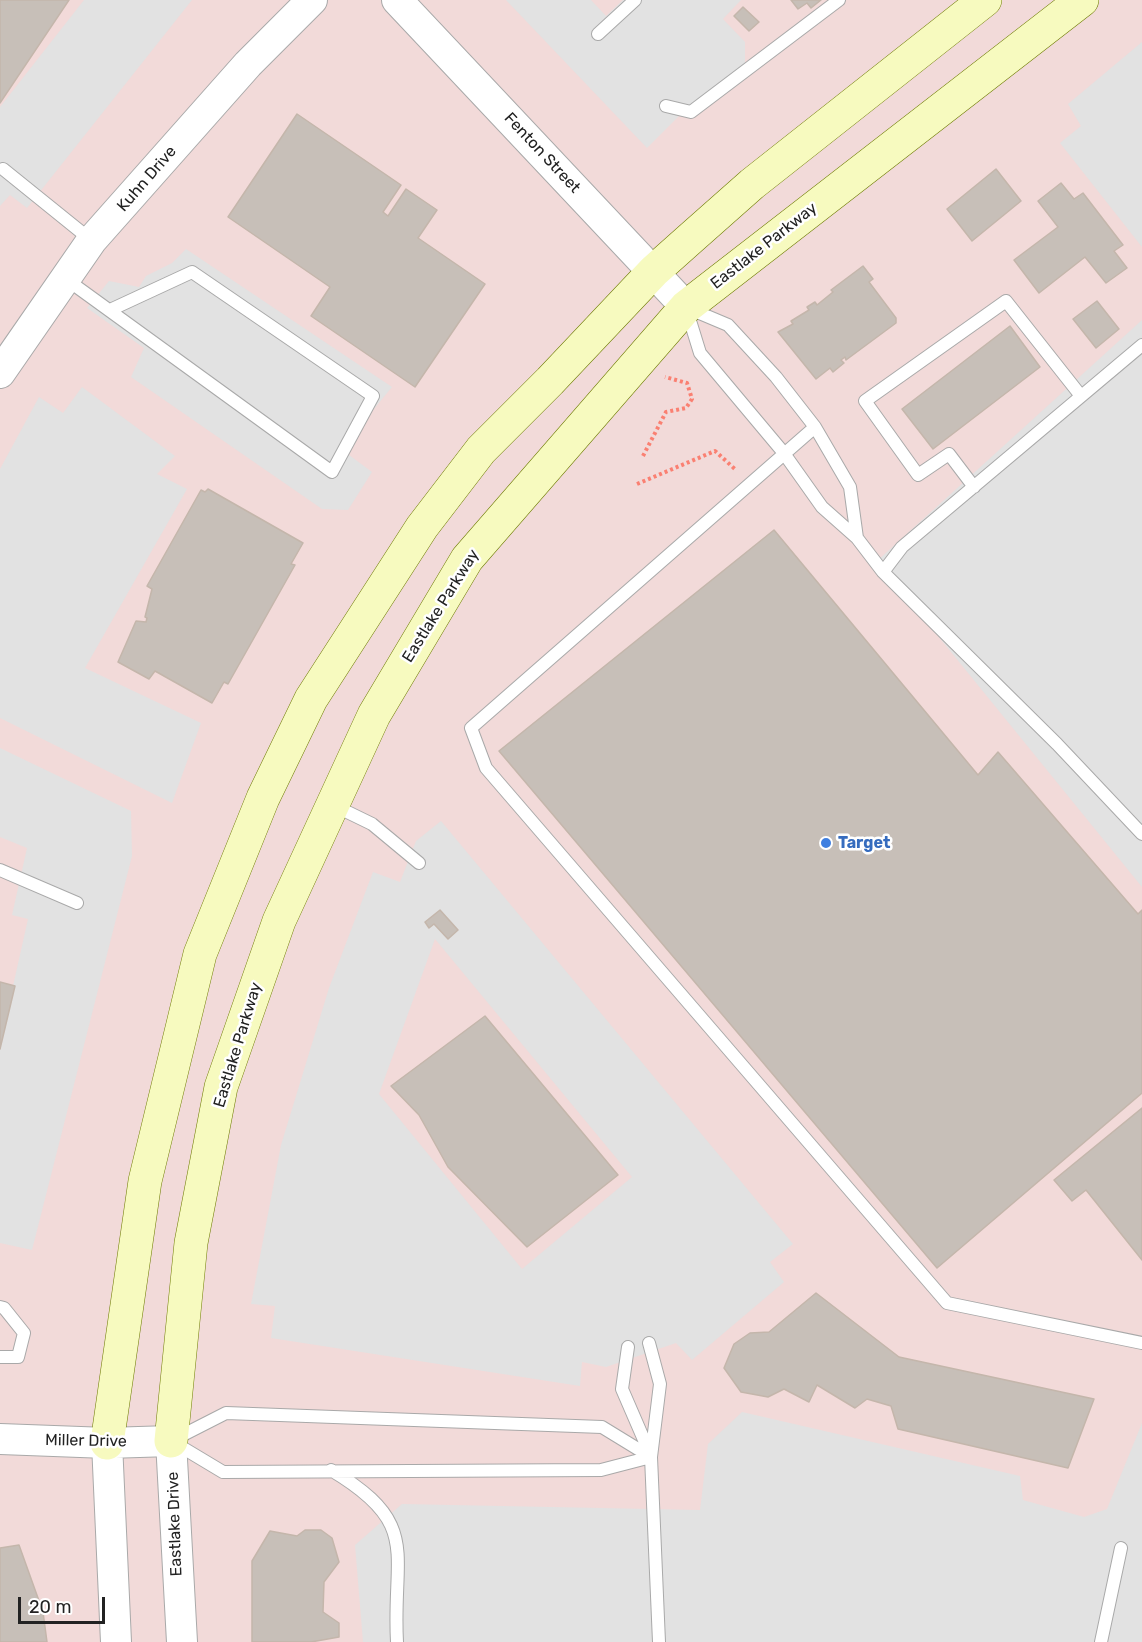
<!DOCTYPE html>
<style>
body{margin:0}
#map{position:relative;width:1142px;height:1642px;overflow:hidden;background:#f2efe9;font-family:Rubik,sans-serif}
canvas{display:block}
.scale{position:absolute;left:18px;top:1597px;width:87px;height:27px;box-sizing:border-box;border:3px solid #222;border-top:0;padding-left:8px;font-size:18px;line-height:21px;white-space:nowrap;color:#222;-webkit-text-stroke:4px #fff;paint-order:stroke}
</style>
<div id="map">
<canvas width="1142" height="1642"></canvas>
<div class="scale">20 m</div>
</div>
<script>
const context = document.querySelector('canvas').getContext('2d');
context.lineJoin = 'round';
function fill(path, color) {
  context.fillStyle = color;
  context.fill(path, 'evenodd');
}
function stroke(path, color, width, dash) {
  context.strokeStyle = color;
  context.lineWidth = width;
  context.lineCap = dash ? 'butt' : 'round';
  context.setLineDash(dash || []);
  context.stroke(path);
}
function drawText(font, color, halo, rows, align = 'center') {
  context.font = font + ' Rubik,sans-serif';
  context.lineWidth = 5;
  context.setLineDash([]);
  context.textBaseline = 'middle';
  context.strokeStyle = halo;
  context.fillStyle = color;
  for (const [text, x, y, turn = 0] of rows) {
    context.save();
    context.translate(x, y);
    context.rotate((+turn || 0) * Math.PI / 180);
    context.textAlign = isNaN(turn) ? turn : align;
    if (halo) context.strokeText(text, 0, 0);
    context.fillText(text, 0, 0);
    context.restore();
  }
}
const commercial = new Path2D(`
 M0,0h1142v1642h-1142z`);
const parking = new Path2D(`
 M84,0h108l-165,208 -17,-13 -10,11v-99z
 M506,0h85l15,16 17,-16h118l-18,19 22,23v23l-55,40 -43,43z
 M1142,42v205l-82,-104 21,-17 -13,-22z
 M186,249l206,138 -51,62 31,23 -24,38 -26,-1 -191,-132 13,-29 -57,-40 22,-27 30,6 7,-11 26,-13z
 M1142,320v567l-265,-326z
 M82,387l93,69 -18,18 30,15 -102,179 116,55 -29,80 -172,-85v-249l39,-72 24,16z
 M0,748l131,63 1,45 -100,394 -32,-7v-199l28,-125 -16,-4 15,-67 -27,-11z
 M441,821l352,423 -23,18 14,20 -92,78 -16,-17 -70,24 -24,-5 -2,24 -309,-48 4,-32 -24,-2 30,-159 48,-157 44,-116 27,10 16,-41zM435,939l197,238 -110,92 -143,-175z
 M742,1412l278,64 3,24 61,17 23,-8 35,-86v219h-779l-8,-97 47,-41 298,6 8,-66z`);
const building = new Path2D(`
 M0,0h69l-69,103z
 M791,0h30l-10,8 -4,-5 -9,6z
 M743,7l16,15 -10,9 -15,-15z
 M297,114l104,71 -18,27 5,4 18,-27 31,21 -19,28 67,46 -70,103 -104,-71 19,-29 -102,-70z
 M996,169l25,32 -49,40 -25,-32z
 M1061,183l13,16 9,-6 40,52 -9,6 13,17 -21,15 -21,-26 -46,36 -25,-33 44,-33 -20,-26z
 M863,266l10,13 -4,3 27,36v5l-50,37 -1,-3 -4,3 3,3 -11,9 -3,-4 -14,11 -38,-47 15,-8 -2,-3 18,-11 -2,-3 8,-5 2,3 16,-13 -2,-2z
 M1097,301l22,28 -23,19 -23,-29z
 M1010,326l30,41 -107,82 -31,-40z
 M208,489l95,54 -12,21 4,1 -67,119 -4,-2 -12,21 -57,-32 -6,8 -31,-17 18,-41 10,1 1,-4 -2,-1 7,-28 -5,-3 54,-96 4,2z
 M774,530l204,245 20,-23 140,162 4,-4v183l-205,175 -438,-517z
 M440,910l18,20 -10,9 -14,-15 -5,4 -4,-6z
 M0,982l15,4 -15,63z
 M485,1016l133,159 -91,72 -79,-80 -29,-52 -28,-29z
 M1142,1108v152l-56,-70 -14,11 -18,-21z
 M816,1293l83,64 195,42 -26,69 -170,-39 -7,-23 -24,-7 -12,9 -38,-23 -8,17 -25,-13 -16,8 -27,-5 -17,-24 10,-24 16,-11 19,-1z
 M305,1530h16l11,8 7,24 -15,20 -1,30 16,11v14l-28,5h-59v-81l18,-30 27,5z
 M19,1545l24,67 4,30h-47v-94z`);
const path = new Path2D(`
 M643,456l23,-44 20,-4 6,-9 -5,-16 -22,-6
 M637,484l78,-33 21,19`);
const service = new Path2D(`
 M598,34l37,-34
 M666,106l25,6 148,-112
 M3,169l88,71
 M66,279l266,193 41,-76 -181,-124 -82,38
 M690,309l38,16 48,52 39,50 35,60 7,51
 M687,311l13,42 83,99 39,55 35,31 26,34 174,172 85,90
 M815,427l-344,301 15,40 461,535 195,40
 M974,487l-25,-33 -31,21 -53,-74 141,-100 75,95
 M883,572l19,-25 240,-202
 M333,805l39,19 47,39
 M0,870l77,33
 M0,1307l4,1 20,25 -6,24h-18
 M649,1343l11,41 -9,73 8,185
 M628,1347l-6,42 29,67
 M175,1439l51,-26 376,14 49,30
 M173,1442l50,30 378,-2 50,-13
 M331,1470c91,54 61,82 66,172
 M1101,1642l20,-94`);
const tertiary = new Path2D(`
 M397,0l289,307
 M0,373l92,-133 156,-176 64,-64
 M0,1439l107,4 64,-2 11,201
 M107,1443l9,199`);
const secondary = new Path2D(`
 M171,1441l20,-198 30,-156 58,-166 95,-206 93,-156 219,-252 396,-307
 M107,1443l38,-262 55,-227 63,-156 48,-99 111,-172 59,-77 69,-69 104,-110 37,-33 61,-54 233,-184`);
const markers = [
 [826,843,6,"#3f7fe0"]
];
const streetNames = [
 ["Fenton Street",542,153,47],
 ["Kuhn Drive",147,179,-49],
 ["Eastlake Parkway",764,246,-38],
 ["Eastlake Parkway",441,606,-58],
 ["Eastlake Parkway",238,1045,-73],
 ["Miller Drive",86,1441,1],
 ["Eastlake Drive",175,1524,-92]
];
const shopNames = [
 ["Target",838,843]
];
fill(commercial, '#f2dad9');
fill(parking, '#e2e2e2');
fill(building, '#c7bfb8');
stroke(building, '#c4b6ab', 1.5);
stroke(service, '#a9a9a9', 14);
stroke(tertiary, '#a9a9a9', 32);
stroke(secondary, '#707d05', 34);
stroke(path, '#fa8072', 4, [3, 3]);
stroke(service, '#fff', 12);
stroke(tertiary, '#fff', 30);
stroke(secondary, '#f7fabf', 33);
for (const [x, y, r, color] of markers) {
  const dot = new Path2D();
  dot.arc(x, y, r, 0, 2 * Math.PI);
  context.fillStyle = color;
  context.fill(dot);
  stroke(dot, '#fff', 2);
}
drawText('16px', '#222', '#fff', streetNames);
drawText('bold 16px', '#366cbe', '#fff', shopNames, 'left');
</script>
